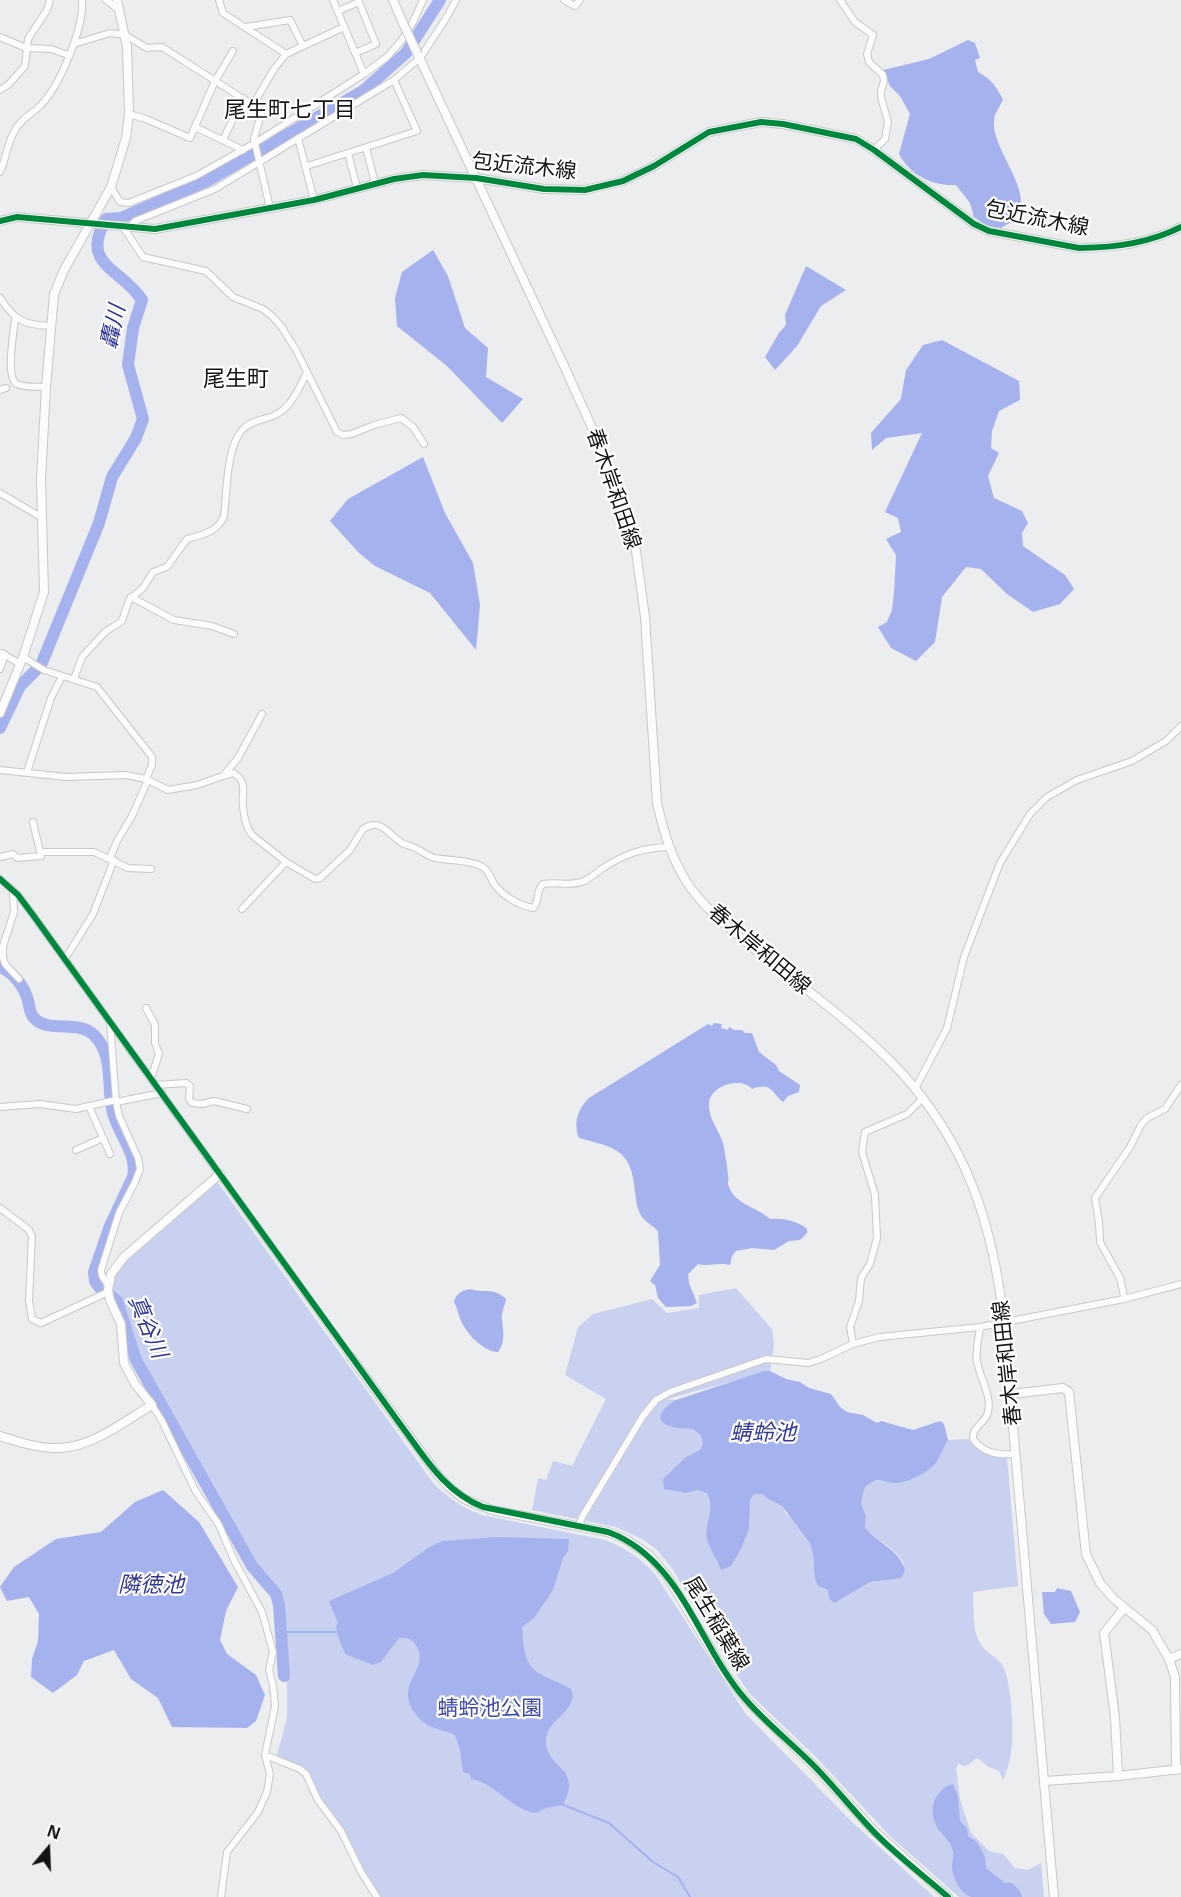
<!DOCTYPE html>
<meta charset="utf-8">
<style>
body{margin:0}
#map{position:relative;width:1181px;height:1897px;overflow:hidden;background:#ecedee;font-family:"Open Sans",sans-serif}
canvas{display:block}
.north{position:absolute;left:18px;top:1819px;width:60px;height:60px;-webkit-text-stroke:4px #fff;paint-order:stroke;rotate:19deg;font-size:16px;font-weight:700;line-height:24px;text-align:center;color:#141415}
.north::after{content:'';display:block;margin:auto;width:21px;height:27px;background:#141415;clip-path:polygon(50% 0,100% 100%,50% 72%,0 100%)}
</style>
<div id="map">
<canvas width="1181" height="1897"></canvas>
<div class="north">N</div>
</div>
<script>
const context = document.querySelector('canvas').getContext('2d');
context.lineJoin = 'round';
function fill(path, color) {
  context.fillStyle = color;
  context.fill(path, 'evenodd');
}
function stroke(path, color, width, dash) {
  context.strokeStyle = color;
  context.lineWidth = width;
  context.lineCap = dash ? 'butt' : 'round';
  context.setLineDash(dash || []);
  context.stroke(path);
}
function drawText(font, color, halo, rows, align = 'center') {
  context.font = font + ' "Open Sans","Noto Sans JP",sans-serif';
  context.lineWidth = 4.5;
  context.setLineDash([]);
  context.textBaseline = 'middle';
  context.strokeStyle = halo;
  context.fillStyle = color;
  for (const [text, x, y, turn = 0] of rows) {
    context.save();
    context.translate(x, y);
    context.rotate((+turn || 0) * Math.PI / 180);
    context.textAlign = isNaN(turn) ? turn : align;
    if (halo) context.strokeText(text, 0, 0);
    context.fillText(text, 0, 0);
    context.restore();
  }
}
const green = new Path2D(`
 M213,1183h5l215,300c15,15 30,25 49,32l123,25c21,8 35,18 50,34l90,139 107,109 82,75h-554l-32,-56 -5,-13 -24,-33 -12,-25 -30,-15 10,-37v-77l-3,-26 -6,-22 -24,-28 -116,-206 -16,-53 -10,-14 1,-13 5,-10z
 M736,1288l36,41 2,16 -4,26 -103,28 9,1 9,28h8l60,66h9l6,5 14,7 4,8 7,5 17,24 4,16 2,23 2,4 10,4 10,11 32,-19 26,-3 8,-15c-8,-17 -28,-23 -39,-37l1,-11 -5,-13 4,-16c11,-8 16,-8 28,-4l34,-13 8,-7 13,-23 20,-1c11,12 22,18 39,18l11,129 -45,6c1,14 -1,34 5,47 5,13 14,14 22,23 12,14 13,63 12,82 -1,12 -4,25 -9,36l-4,-9 -10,-4 -12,-9 -11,8 -8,-2 -2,5 4,30 11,34 18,18 14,3 12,14 13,2 13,-7 3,34h-85l-68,-60 -75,-80 -66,-63 -22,-32 -56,-94 -16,-19 -14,-10 -26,-12 -84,-17 6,-32 8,2 7,-19 19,5 34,-67 -41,-24 13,-48 15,-13 59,-15 15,14 32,-5v-13z`);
const water = new Path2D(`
 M968,40l7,3 5,15 -5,2 3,12c13,7 19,15 25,28 -3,6 -9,14 -9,21 -3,28 42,72 22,96 -3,4 -10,8 -15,11l-13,-2 -14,-9 -4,-14 -14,-18c-24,1 -46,-10 -57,-31l11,-40 -10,-18 -10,-10 -7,-16 46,-11z
 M433,250l15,26 17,52 23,20 -2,29 37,22 -21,24 -55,-57 -50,-40 -2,-28 7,-26z
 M806,266l40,24 -25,16 -24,40 -22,24 -10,-13 14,-24 7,-8 -1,-10z
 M942,340l77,41 1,19 -21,11 -7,20 -1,17 8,5 -11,23 6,22 28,13 6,12 -6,10 1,13 42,29 9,14 -14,15 -27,8 -26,-18 -26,-25 -15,-2 -24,30 -7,45 -19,19 -25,-13 -13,-21 9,-5 5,-12 2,-17 2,-38 -10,-16 15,-7 -3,-14 -13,-6 37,-79 -36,5 -14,12 -1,-17 30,-34 5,-29 17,-25z
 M423,457l22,56 28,50 7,42 -4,45 -46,-57 -55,-27 -16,-13 -29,-32 18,-22z
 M714,1023l8,1 -1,4 7,2 1,-3 5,3h8l3,3h7l7,19 17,13 3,6 21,14 -1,7 -11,4 -5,6c-13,-11 -11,-20 -31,-13 -11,-13 -43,-3 -43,15 -1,14 10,26 14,39 2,10 4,22 5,32 1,3 0,6 0,9 5,20 29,23 42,35 11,-1 29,2 37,10v4l-7,7 -11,1 -15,9 -22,-2 -16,3 -4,5 -2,9c-11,-3 -22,2 -32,-1l-10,10 1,9 8,20 -6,3 -25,1 -8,-9 -3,-13 -5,-4 10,-16 -2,-34c-5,-5 -11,-8 -15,-13 -6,-7 -7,-18 -8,-27 -4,-42 -19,-43 -56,-53 -6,-15 -1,-29 10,-40l119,-74 4,2z
 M470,1289c14,5 22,-3 36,10 -1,7 -5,13 -4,20 1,12 4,23 -4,33 -13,0 -29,-16 -35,-27 -4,-7 -5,-16 -9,-23 2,-9 8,-11 16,-13z
 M764,1371h6l16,8 14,3 9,6 22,6 9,13 7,5 16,3 14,8 4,-2 32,9 27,-9 4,3 4,16c-5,8 -8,19 -14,25 -8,8 -27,18 -38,18 -16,0 -14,-9 -31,4l-4,16 5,13 -1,11c13,17 34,22 40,43l-3,7 -6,2 -26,3 -32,19 -4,2 -5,-5 -1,-8 -10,-4 -2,-4 -2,-10v-13l-4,-16 -28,-37 -14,-7 -6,-5h-8l-4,6 -1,28 -7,19 -11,19 -10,4c-4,-11 -11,-19 -14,-31 -3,-16 9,-30 0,-46l-10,-3 -11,3 -22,-4 -1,-10 22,-21 15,-8 3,-7 -2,-7 -8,-7c-6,-1 -14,0 -20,-2 -22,-6 -11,-19 3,-27z
 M163,1490l36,32 39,65 -12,24 -6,29 7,14 29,21 9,20 -9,26 -9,7 -75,-1 -14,-29 -27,-19 -17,-29 -30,11 -7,14 -24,18 -22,-16 1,-18 6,-18 1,-27 -10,-17 -22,4 -7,-14 14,-20 42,-28 45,-7 34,-30z
 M498,1537l71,2 -1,12 -5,7 -10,32 -19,28 -12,9c3,49 11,42 49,62 9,22 -25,30 -25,51 -1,30 38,26 17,65l-17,3 -10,5c-25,-3 -40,-30 -65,-34l-1,-5 -7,-2 -3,-22 -5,-15c-13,-6 -27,-6 -37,-18 -6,-6 -11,-16 -10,-25 2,-17 20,-30 7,-48 -4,-6 -9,-6 -16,-6l-18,24 -8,3 -28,-11c-3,-9 -8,-17 -9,-28l2,-3 -9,-22 64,-28 35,-25 14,-7z
 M1057,1588l14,3 9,21 -5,10 -24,2 -7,-10 -2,-22h13z
 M953,1784l5,12 2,25 7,7 1,8 9,6 8,15 1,11 19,15h7l8,8 2,6c-10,0 -43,0 -51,0 -11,-4 -19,-20 -19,-31 0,-6 3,-11 0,-18 -3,-9 -12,-14 -16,-23 -8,-17 -1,-36 17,-41z`);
const stream = new Path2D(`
 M282,1632h54
 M561,1804l48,19 44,39 25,15 12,20`);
const river = new Path2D(`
 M0,728l20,-42 21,-21 58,-142 13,-46 24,-39 7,-19 -15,-54 5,-37 9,-28c-20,-32 -63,-34 -36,-81l15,-1 86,-37 156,-90 43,-38 34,-53
 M0,967c13,5 25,20 28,34 2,6 1,12 6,17 16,16 43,1 60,17 21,21 12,52 19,78 6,23 25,40 20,64l-23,49 -16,46 1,9 4,6 18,14 19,59 116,206 24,28 3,11 5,71`);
const street = new Path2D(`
 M106,0l12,9
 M219,0l4,13 63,41
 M333,0l31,74
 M564,0l11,6 5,-6
 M840,0l15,22 18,13 -6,19 2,8 14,13 1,6 -3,10v6l7,25 -3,17 -11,11
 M338,11l21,-9 17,42 -21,9
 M246,27l44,-7 13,26
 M0,37l26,11 25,1 17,6
 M74,44l36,-11 15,2 22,13 15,-1 91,58 8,9 -7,25 16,69
 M0,90l9,-6 16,-18 3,-27 19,-29 3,-10
 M253,105l21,-36 12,-15 58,-27
 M129,114l17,5 44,19 25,-57 18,-30
 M195,127l48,23
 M298,138l16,62
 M223,140l20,-42
 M366,148l9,35
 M348,153l9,35
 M307,166l110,-35 -23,-51
 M0,172c6,-13 7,-28 14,-40 5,-11 17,-18 26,-26 20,-20 44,-78 42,-106
 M111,187l9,15 9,1 67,-27 59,-33 109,-69 23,-17 14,-16 12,-19 10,-22
 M123,227l20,30 63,14 27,26 30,12 9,7 9,10 15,24 41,82 6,3 9,-1 22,-9 27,-7 12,9 11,17
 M129,228l6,-7 80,-32 179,-109 26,-22 25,-38 11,-20
 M0,298c15,23 24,27 51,28
 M15,318c-1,13 -10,60 2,66 7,4 20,2 29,3
 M0,390l6,-2
 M0,493l41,24
 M131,597l43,23 38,6 22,8
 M23,657l21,13 53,17 55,70v8l-6,14
 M0,669l3,-8 -1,-8 18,11
 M74,679l8,-22 23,-25 17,-11 7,-21 14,-12 10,-16 14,-5 20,-28c15,-4 31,-7 37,-23 3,-24 2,-69 19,-87 8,-8 19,-9 30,-13 18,-7 25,-27 34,-43
 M0,770l66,7 60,-2 20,4 22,11 29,-5 26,-9 15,-18 24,-44
 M27,772l24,-74 11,-22
 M223,776l10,-3c16,9 8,20 10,34 1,10 3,21 9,28l34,27 29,17 5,-1 30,-28 13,-21c19,-12 25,6 39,14 4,2 9,3 13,5 7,3 12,8 20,10 15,3 32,1 46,8 8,4 9,11 13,18 9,12 24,21 39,24 7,-5 2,-17 10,-24 13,-3 28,3 41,-3 7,-3 13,-9 19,-13 24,-15 39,-20 66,-21
 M40,852h54l34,16 23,1
 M0,857l13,-3 4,4 24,-2 -8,-34
 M110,858l7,-17 15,-25 16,-36
 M0,879l18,16 15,20 318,442
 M13,890l1,22 -11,34v12l2,6 14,15
 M242,909l44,-47
 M65,959l28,-45 21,-54
 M146,1008l9,17v18l4,11 -8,24
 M156,1085l30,-2 4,3 -1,13 3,4 10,1 12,-3 33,8
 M915,1089l32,-61 17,-71 36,-94 30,-49 17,-17 30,-17 55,-19 34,-20 15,-15
 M116,1102l46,-9
 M89,1106l21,48
 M0,1107l40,-3 36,5 40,-9
 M76,1150l27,-12
 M0,1208l29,22 3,6 -3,65 3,18 9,4 67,-31
 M108,1285l-6,-9 -1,-6 18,-57 16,-31 5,-13 -2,-11 -19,-42 -3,-14 -6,-80
 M1124,1296l-4,-18 -20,-36 -1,-19 -4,-25 35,-51 11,-22 6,-7 18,-9 16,-24
 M980,1327c-1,11 -5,24 -3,34 2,16 15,33 11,51 -2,11 -16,14 -15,27 11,15 26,16 43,15
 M853,1344l-3,-17 9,-26 2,-23 9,-14 7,-26 -2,-43 -13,-43 3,-20 42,-18 16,-16
 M152,1405l10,16 33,69 24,35 15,35 28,52 11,40 -4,18 4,15 2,21 -10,49 35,14 6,5 12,26 23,31 20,41 16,25
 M579,1526l3,-9 61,-101 13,-16 14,-8 96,-33 42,4 13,-4 32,-15 27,-7 100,-10 144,-28 57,-15
 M221,1897l6,-45 31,-40 9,-20 3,-18 -5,-19`);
const secondary = new Path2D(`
 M393,0l9,21
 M418,55l147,313 33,73 23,59 15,51 9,66 12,186c7,30 15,58 33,84 20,27 46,47 72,68 47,37 98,73 139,117 67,74 92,153 103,251l50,574
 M0,221l17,-4 138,12 159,-29 80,-21 29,-4 53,3 68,11 41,1 38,-9 31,-15 55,-34 52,-10 22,2 73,15 18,11 100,74 15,7 90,17c35,0 71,-5 102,-21
 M0,713l23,-56 21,-65 -3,-113 5,-92 8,-93 10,-24 47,-83 15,-49 3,-24 -2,-67 -10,-47
 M351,1357l87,118 10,11 16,13 28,11 116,22 19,8 22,15 18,21 60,100 19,24 73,71 54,59 75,67
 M1012,1394l51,-6 6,4 17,162 14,29 14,16 38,31 17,29 6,18 1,93
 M0,1436c19,6 39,13 60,12 34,-2 63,-26 92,-43l-17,-21 -11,-21 -3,-39 -11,-24 -2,-10 3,-16 13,-17 96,-83
 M1169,1659l12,-5
 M1118,1776l-3,-59 -11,-84 20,-25
 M1045,1781l73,-5 63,-7`);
const secondaryBridge = new Path2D(`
 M402,21l16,34`);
const cycleway = new Path2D(`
 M0,221l17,-4 138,12 159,-29 80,-21 29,-4 53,3 68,11 41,1 38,-9 31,-15 55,-34 52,-10 22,2 73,15 18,11 100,74 15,7 90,17c35,0 71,-5 102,-21
 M0,879l18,16 15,20 367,509c24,32 44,68 83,83l125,25c74,27 90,114 138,168 22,25 49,46 72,70 19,20 36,41 55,61 23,24 50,44 75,66`);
const streetNames = [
 ["包近流木線",524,167,6],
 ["包近流木線",1037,219,11],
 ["春木岸和田線",613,489,71],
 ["春木岸和田線",759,950,40],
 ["春木岸和田線",1008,1363,-96],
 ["尾生稲葉線",716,1624,59]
];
const parkNames = [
 ["蜻蛉池公園",490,1709]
];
const neighbourhoodNames = [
 ["尾生町七丁目",290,111],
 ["尾生町",236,380]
];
const waterNames = [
 ["轟川",114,327,-78],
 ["真谷川",147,1327,67],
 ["蜻蛉池",763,1434],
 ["隣徳池",151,1586]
];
fill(green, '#c9d1f1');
fill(water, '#a5b2ed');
stroke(stream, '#a5b2ed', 2);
stroke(river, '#a5b2ed', 12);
stroke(street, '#c8c8c9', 8);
stroke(secondary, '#c8c8c9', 10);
stroke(street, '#fcfcfc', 6);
stroke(secondary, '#fcfcfc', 8);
stroke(secondaryBridge, '#c8c8c9', 10, []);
stroke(secondaryBridge, '#fcfcfc', 8);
stroke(cycleway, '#00873e', 6);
drawText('21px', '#141415', '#fff', streetNames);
drawText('21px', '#3f4aab', '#fff', parkNames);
drawText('22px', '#141415', '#fff', neighbourhoodNames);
drawText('italic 22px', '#303798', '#fff', waterNames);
</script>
